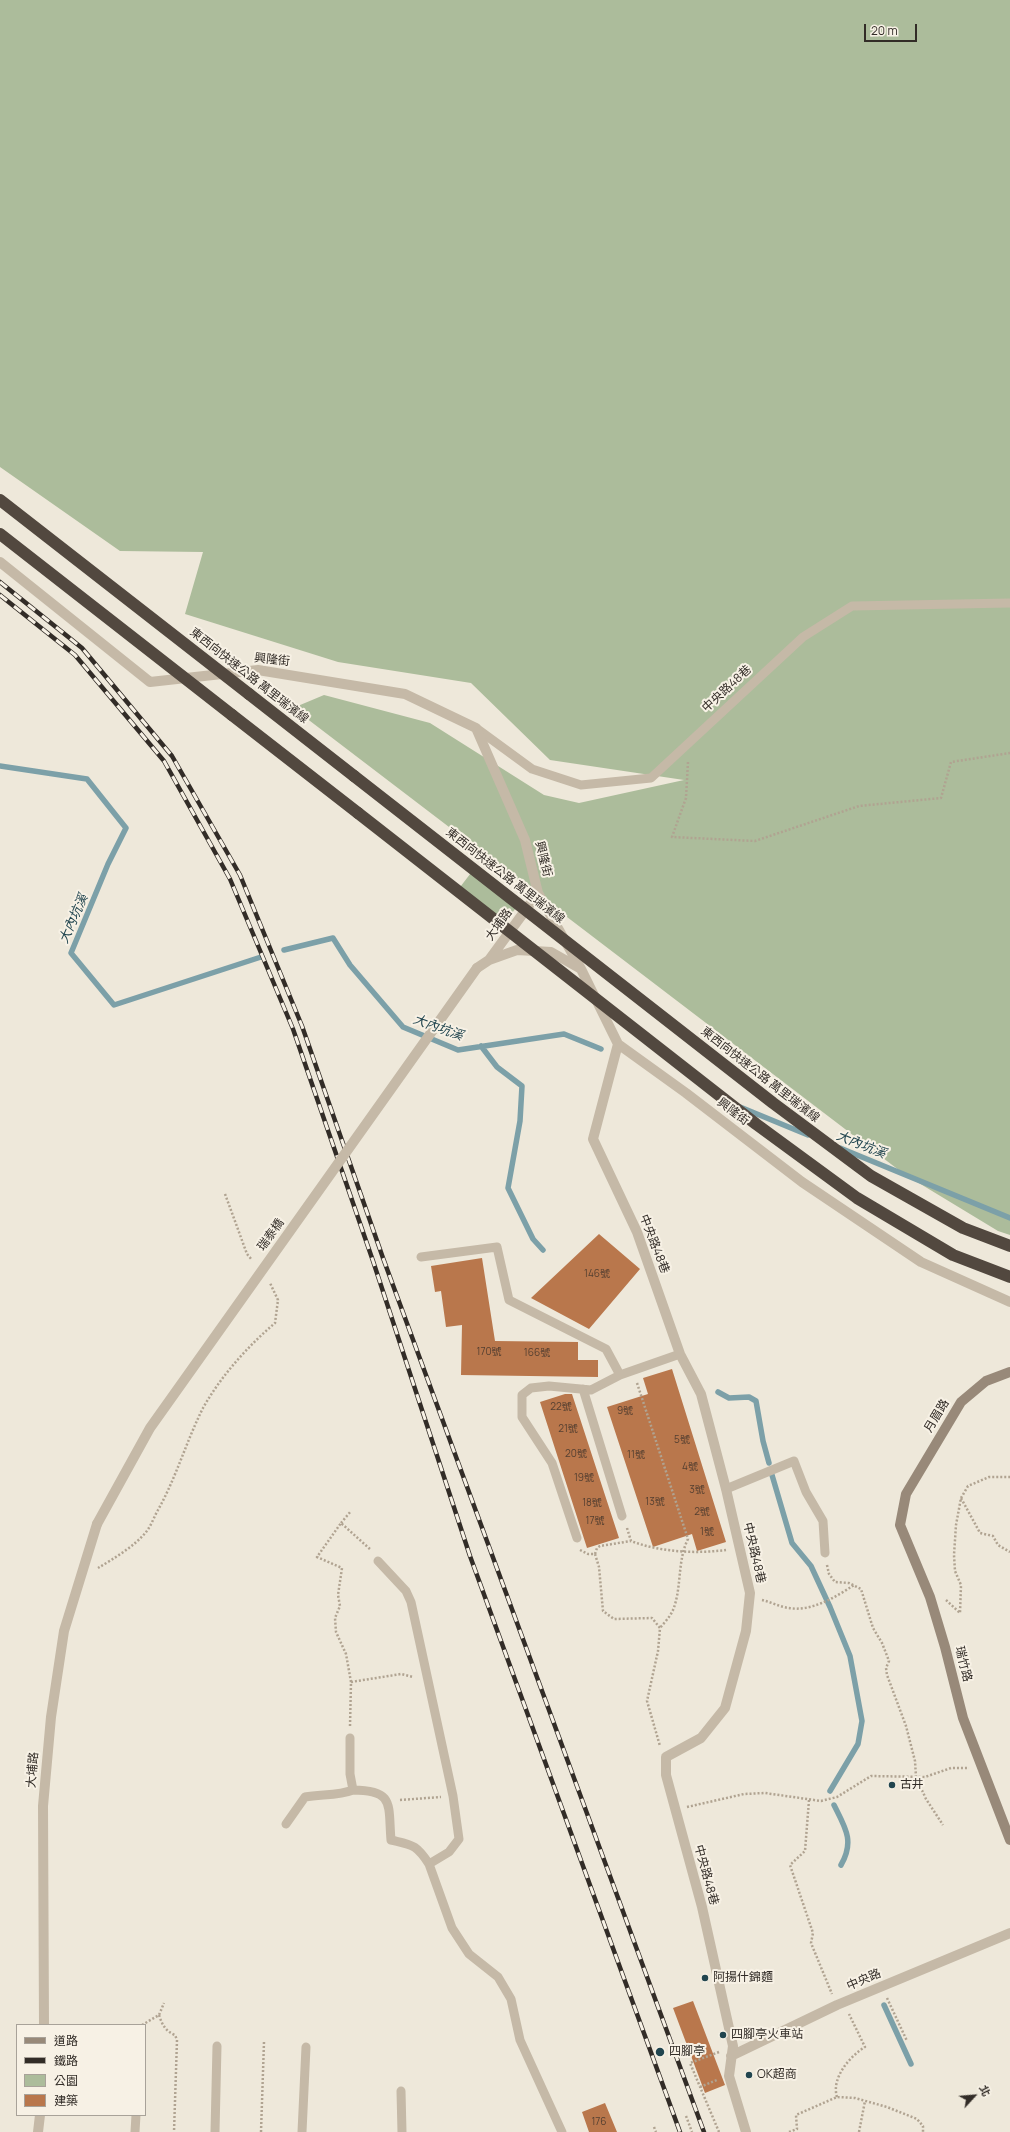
<!DOCTYPE html>
<meta charset="utf-8">
<style>
body{margin:0}
#map{position:relative;width:1010px;height:2132px;overflow:hidden;background:#eee8da;font-family:Manrope,"Noto Sans TC",sans-serif}
canvas{display:block}
.legend{position:absolute;left:16px;top:2024px;width:130px;height:92px;box-sizing:border-box;background:#f7f1e5;border:1px solid #a8a299;margin:0;padding:5px 7px;list-style:none;font-size:12px;color:#322c27}
.legend li{display:flex;align-items:center;gap:8px;height:20px}
.legend b{width:20px;border:1px solid #a8a299}
.north{position:absolute;left:954px;top:2076px;width:40px;height:40px;-webkit-text-stroke:3px #f7f1e5;paint-order:stroke;rotate:64deg;font-size:11px;font-weight:700;line-height:16px;text-align:center;color:#322c27}
.north::after{content:'';display:block;margin:auto;width:14px;height:18px;background:#322c27;clip-path:polygon(50% 0,100% 100%,50% 72%,0 100%)}
.scale{position:absolute;left:864px;top:24px;width:53px;height:18px;box-sizing:border-box;border:2px solid #322c27;border-top:0;padding-left:5px;font-size:12px;line-height:14px;white-space:nowrap;color:#322c27;-webkit-text-stroke:3px #f7f1e5;paint-order:stroke}
</style>
<div id="map">
<canvas width="1010" height="2132"></canvas>
<ul class="legend">
<li><b style="height:5px;background:#988979"></b>道路</li>
<li><b style="height:5px;background:#322c27"></b>鐵路</li>
<li><b style="height:11px;background:#acbc9b"></b>公園</li>
<li><b style="height:11px;background:#b9774c"></b>建築</li>
</ul>
<div class="north">北</div>
<div class="scale">20 m</div>
</div>
<script>
const context = document.querySelector('canvas').getContext('2d');
context.lineJoin = 'round';
function fill(path, color) {
  context.fillStyle = color;
  context.fill(path, 'evenodd');
}
function stroke(path, color, width, dash) {
  context.strokeStyle = color;
  context.lineWidth = width;
  context.lineCap = dash ? 'butt' : 'round';
  context.setLineDash(dash || []);
  context.stroke(path);
}
function drawText(font, color, halo, rows, align = 'center') {
  context.font = font + ' Manrope,"Noto Sans TC",sans-serif';
  context.lineWidth = 4;
  context.setLineDash([]);
  context.textBaseline = 'middle';
  context.strokeStyle = halo;
  context.fillStyle = color;
  for (const [text, x, y, turn = 0] of rows) {
    context.save();
    context.translate(x, y);
    context.rotate((+turn || 0) * Math.PI / 180);
    context.textAlign = isNaN(turn) ? turn : align;
    if (halo) context.strokeText(text, 0, 0);
    context.fillText(text, 0, 0);
    context.restore();
  }
}
const green = new Path2D(`
 M0,0h1010v1235l-12,-4 -94,-57 -611,-466 31,-13 106,28 114,72 35,8 105,-23 -134,-20 -79,-77 -133,-21 -153,-48 18,-62 -83,-1 -120,-84z
 M477,865l45,35 -23,30 -45,-35z`);
const stream = new Path2D(`
 M0,766l87,13 39,49 -18,36 -37,89 43,52 147,-48
 M284,950l49,-12 17,27 53,62 55,23 106,-16 37,15
 M481,1046l16,21 25,19 -2,35 -12,67 25,51 10,11
 M740,1107l68,28
 M840,1148l170,70
 M718,1392l11,6 20,-1 7,4 7,40 6,22
 M772,1475l20,68 19,23 19,41 20,49 12,65 -4,23 -28,47
 M834,1805c11,22 21,36 7,60
 M884,2005l27,59`);
const building = new Path2D(`
 M599,1234l41,35 -51,60 -58,-31z
 M482,1258l13,83 83,1v18h20v17l-137,-2 1,-50 -16,2 -5,-36 -6,1 -4,-26z
 M672,1369l54,173 -29,9 -5,-17 -39,13 -46,-140 41,-13 -5,-16z
 M565,1394h7l47,144 -32,10 -47,-146z
 M693,2001l32,84 -20,8 -32,-85z
 M605,2103l12,29h-28l-7,-20z`);
const path = new Path2D(`
 M688,762l-2,36 -14,39 83,4 104,-35 82,-8 10,-36 59,-9
 M225,1194l22,60 5,6
 M637,1383l51,156c-11,22 -6,49 -15,71 -3,7 -9,13 -13,18
 M961,1498l7,-12 21,-9h21
 M341,1523l10,-12
 M627,1528l4,13c29,11 64,13 95,9
 M580,1550l8,4h7l4,13 4,44 11,8 38,-1 8,10 -2,23 -11,50 13,45
 M595,1554l2,-6 3,-2 31,-5
 M827,1565l2,9 6,8 14,1 12,6 12,39 9,15 7,18 -3,7 1,7 19,51 9,35 1,16 10,22 17,26
 M98,1568c15,-9 37,-22 48,-36 5,-6 8,-15 12,-22 18,-32 28,-68 45,-102 18,-32 44,-61 72,-85l3,-23 -8,-17
 M762,1600c9,2 18,7 27,8 22,4 47,-11 65,-23
 M946,1600l14,13 1,-28 -6,-14 -1,-16 2,-30 5,-27 19,35 13,3 5,9 12,7
 M351,1682l50,-8 12,3
 M350,1726l1,-44 -5,-28 -10,-22 -1,-14 5,-12 -2,-11 4,-27 -25,-11 24,-34 30,27
 M400,1800l41,-3
 M809,1800l-4,51 -15,14 23,68 -2,10 21,51
 M687,1807l57,-13 21,-1 56,8 16,-4 34,-21 54,1 26,-9h18
 M887,1998l20,43
 M159,2015c3,9 6,16 16,20l2,5 -3,92
 M142,2025l17,-10 5,-12
 M719,2052l-29,11 29,69
 M700,2087l17,-7
 M837,2097c-6,-19 13,-41 28,-50l-16,-33
 M686,2116l6,16
 M654,2127l2,5
 M261,2132l3,-90
 M789,2132l8,-3 -1,-14 41,-18 18,1 32,9 30,12 6,7v6
 M859,2132l6,-31`);
const lane = new Path2D(`
 M476,728l56,41 49,16 70,-7 152,-141 49,-31 158,-3
 M421,1257l76,-10 12,53 97,49 14,26
 M583,1389l39,127
 M726,1489l68,-28 12,31 17,29 2,32
 M577,1538l-25,-75 -30,-46v-22l9,-7 18,-2 42,4 29,-15 60,-21
 M378,1561l28,30 5,11 42,194 6,43 -10,13 -20,12 23,64 17,26 29,23 13,22 9,41 42,92
 M350,1738v36l3,16c42,0 35,15 38,50 21,5 25,4 38,24
 M286,1824l19,-27c16,-3 33,-1 48,-7
 M401,2091l1,41
 M135,2132l1,-17
 M215,2132l2,-86
 M302,2132l4,-85`);
const street = new Path2D(`
 M0,562l150,120 108,-12 147,24 71,34 49,112 13,53 43,76 37,75 68,49 116,89 119,80 89,40
 M489,960l28,-10 34,2 30,17
 M477,968l12,-8 49,-67
 M618,1044l-25,95 44,93 43,122 21,40 25,95 24,104 -4,38 -21,77 -24,30 -35,19v18l36,132 31,139 -4,30 17,56
 M44,2025l-1,-219 8,-89 13,-86 33,-107
 M731,2056l106,-51 173,-72
 M38,2132l2,-17`);
const secondary = new Path2D(`
 M1010,1372l-24,9 -25,21 -55,92 -6,31 30,72 15,50 18,71 47,122`);
const highway = new Path2D(`
 M249,694l105,82
 M232,715l126,98`);
const rail = new Path2D(`
 M0,582l82,66 90,108 68,119 62,151 81,232 321,874
 M0,595l75,60 89,106 66,118 63,150 80,232 97,295 210,576`);
const streetBridge = new Path2D(`
 M97,1524l53,-96 327,-460`);
const highwayBridge = new Path2D(`
 M0,500l249,194
 M0,534l232,181
 M354,776l419,327 98,73 92,52 47,18
 M358,813l398,311 101,74 96,57 57,22`);
const markers = [
 [892,1785,4,"#21454f"],
 [705,1978,4,"#21454f"],
 [723,2035,4,"#21454f"],
 [660,2052,5,"#21454f"],
 [749,2075,4,"#21454f"]
];
const numberNames = [
 ["146號",597,1274],
 ["170號",489,1352],
 ["166號",537,1353],
 ["22號",561,1407],
 ["9號",625,1411],
 ["21號",568,1429],
 ["5號",682,1440],
 ["20號",576,1454],
 ["11號",636,1455],
 ["4號",690,1467],
 ["19號",584,1478],
 ["3號",697,1490],
 ["13號",655,1502],
 ["18號",592,1503],
 ["2號",702,1512],
 ["17號",595,1521],
 ["1號",707,1532],
 ["176",599,2122]
];
const streetNames = [
 ["興隆街",272,660,6],
 ["東西向快速公路 萬里瑞濱線",249,676,38],
 ["中央路48巷",727,689,-43],
 ["興隆街",543,859,76],
 ["東西向快速公路 萬里瑞濱線",505,876,38],
 ["大埔路",499,925,-54],
 ["東西向快速公路 萬里瑞濱線",760,1075,38],
 ["興隆街",733,1112,37],
 ["瑞泰橋",271,1235,-54],
 ["中央路48巷",654,1244,69],
 ["月眉路",937,1416,-59],
 ["中央路48巷",754,1553,77],
 ["瑞竹路",963,1664,76],
 ["大埔路",33,1770,-85],
 ["中央路48巷",706,1875,75],
 ["中央路",864,1980,-23]
];
const poiNames = [
 ["古井",900,1785],
 ["阿揚什錦麵",713,1978],
 ["四腳亭火車站",731,2035],
 ["四腳亭",669,2052],
 ["OK超商",757,2075]
];
const waterNames = [
 ["大內坑溪",74,919,-66],
 ["大內坑溪",438,1028,20],
 ["大內坑溪",861,1145,22]
];
fill(green, '#acbc9b');
stroke(stream, '#7ca0a8', 5.5);
fill(building, '#b9774c');
stroke(path, '#b0a391', 2.5, [2, 2]);
stroke(lane, '#c5b9a7', 9);
stroke(street, '#c5b9a7', 10);
stroke(secondary, '#988979', 10);
stroke(highway, '#52483f', 12);
stroke(rail, '#322c27', 4.5);
stroke(rail, '#f7f1e5', 3, [9]);
stroke(streetBridge, '#c5b9a7', 10);
stroke(highwayBridge, '#52483f', 12);
for (const [x, y, r, color] of markers) {
  const dot = new Path2D();
  dot.arc(x, y, r, 0, 2 * Math.PI);
  context.fillStyle = color;
  context.fill(dot);
  stroke(dot, '#f7f1e5', 1.5);
}
drawText('10px', '#543f30', null, numberNames);
drawText('12px', '#322c27', '#f7f1e5', streetNames);
drawText('12px', '#322c27', '#f7f1e5', poiNames, 'left');
drawText('italic 13px', '#21454f', '#f7f1e5', waterNames);
</script>
